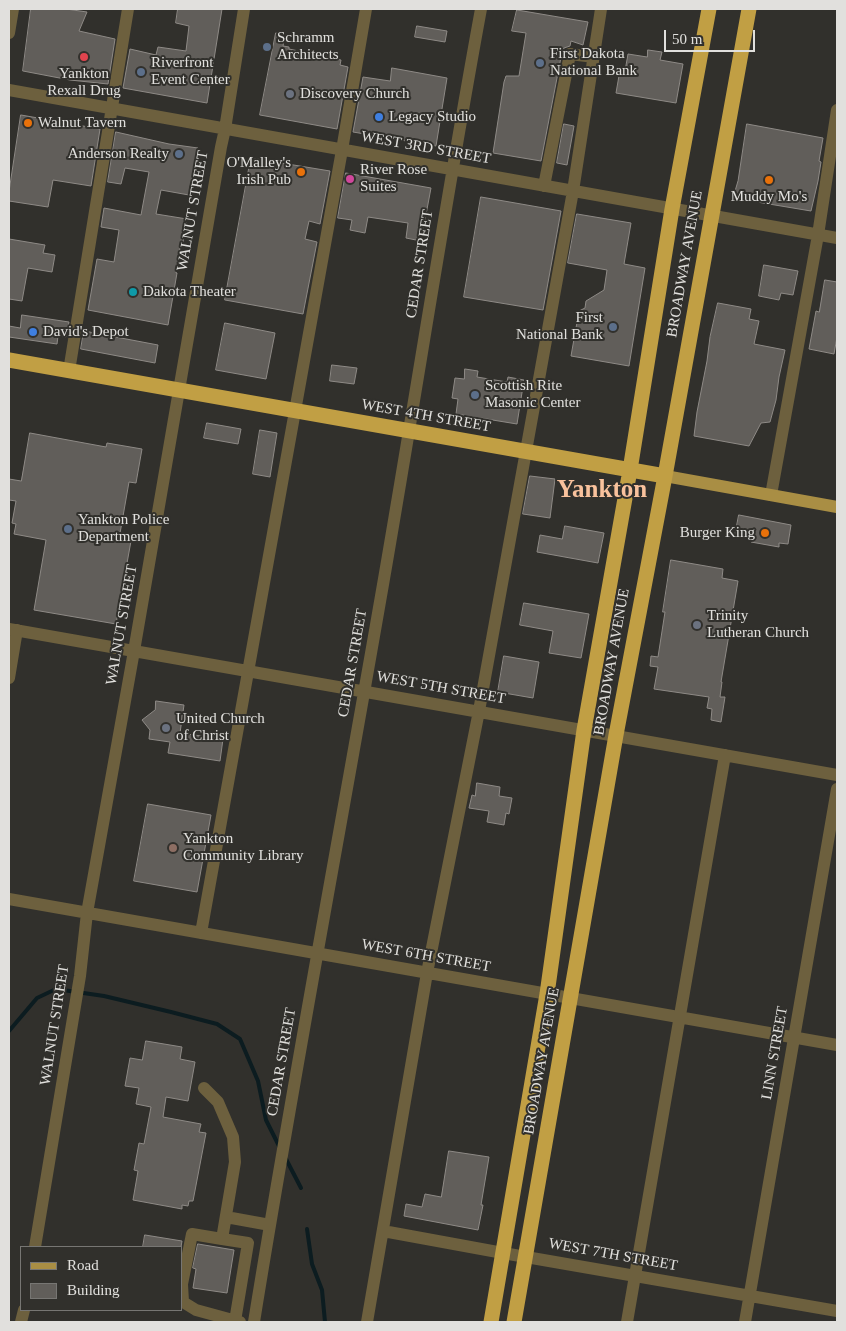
<!DOCTYPE html>
<style>
body{margin:0}
#map{position:relative;width:846px;height:1331px;overflow:hidden;background:#31302c;font-family:"Times New Roman",serif}
canvas{display:block}
.frame{position:absolute;inset:0;border:10px solid #e1e0dd;pointer-events:none}
.legend{position:absolute;left:20px;top:1246px;width:162px;height:65px;box-sizing:border-box;background:#31302c;border:1px solid #777673;margin:0;padding:6px 9px;list-style:none;font-size:15px;color:#e1e0dd}
.legend li{display:flex;align-items:center;gap:10px;height:25px}
.legend b{width:25px;border:1px solid #777673}
.scale{position:absolute;left:664px;top:30px;width:91px;height:22px;box-sizing:border-box;border:2px solid #e1e0dd;border-top:0;padding-left:6px;font-size:15px;line-height:18px;white-space:nowrap;color:#e1e0dd;-webkit-text-stroke:4px #31302c;paint-order:stroke}
</style>
<div id="map">
<canvas width="846" height="1331"></canvas>
<div class="frame"></div>
<ul class="legend">
<li><b style="height:6px;background:#a98e44"></b>Road</li>
<li><b style="height:14px;background:#615e5a"></b>Building</li>
</ul>
<div class="scale">50 m</div>
</div>
<script>
const context = document.querySelector('canvas').getContext('2d');
context.lineJoin = 'round';
function stroke(path, color, width, dash) {
  context.strokeStyle = color;
  context.lineWidth = width;
  context.lineCap = dash ? 'butt' : 'round';
  context.setLineDash(dash || []);
  context.stroke(path);
}
function fill(path, color) {
  context.fillStyle = color;
  context.fill(path, 'evenodd');
}
function drawText(font, color, halo, rows, align = 'center') {
  context.font = font + ' "Times New Roman",serif';
  context.lineWidth = 4;
  context.setLineDash([]);
  context.textBaseline = 'middle';
  context.strokeStyle = halo;
  context.fillStyle = color;
  for (const [text, x, y, turn = 0] of rows) {
    context.save();
    context.translate(x, y);
    context.rotate((+turn || 0) * Math.PI / 180);
    context.textAlign = isNaN(turn) ? turn : align;
    if (halo) context.strokeText(text, 0, 0);
    context.fillText(text, 0, 0);
    context.restore();
  }
}
const stream = new Path2D(`
 M9,1031l28,-33 19,-9 48,7 67,16 46,12 23,15 18,42 8,39 13,26
 M286,1159l15,29
 M307,1229l5,35 10,26 3,32`);
const building = new Path2D(`
 M31,9h35l21,3 -8,19 36,8 -7,45 -38,-4 -47,-9z
 M178,9h44l-15,94 -84,-15 7,-39 26,6 2,-8 28,4 3,-25 -13,-3z
 M517,10l71,12 -5,23 -12,-4 -1,5 -6,2 -2,4 -21,109 -48,-8 11,-71 2,-6h13l7,-43 -14,-2z
 M417,26l30,5 -2,11 -30,-5z
 M276,33l9,1 -2,12 6,1v2l52,11 -1,5 8,2 -11,62 -77,-14z
 M648,50l14,2 -2,8 23,4 -7,39 -60,-10 4,-23 5,1 3,-17 19,3z
 M392,68l55,10 -11,68 -83,-14 10,-55 27,4z
 M21,115l79,14 -9,57 -38,-6 -5,27 -39,-6v-9z
 M564,124l10,2 -7,39 -10,-2z
 M747,124l76,14 -4,23 2,1 -3,19 -7,30 -78,-13 5,-17z
 M116,132l53,12 29,4 -9,47 -28,-5 -5,24 31,5 -4,23h-2l-5,31h1l-9,52 -80,-15 9,-51 17,3 5,-32 -18,-3 3,-19 37,7 8,-43 -24,-4 -4,16 -13,-2z
 M251,158l79,13 -10,53 -11,-3 -4,18 12,3 -14,72 -78,-14z
 M346,173l85,15 -10,53 -15,-3 2,-15 -40,-6 -3,16 -15,-3 2,-10 -14,-2z
 M481,197l80,14 -18,99 -79,-13z
 M577,214l54,9 -7,41 21,4 -16,98 -58,-10 8,-45 6,-3 1,-7 18,-11 3,-20 -39,-7z
 M9,239l36,6 -2,8 12,2 -3,17 -24,-4 -6,33 -13,-2z
 M764,265l34,6 -5,24 -12,-2 -2,7 -20,-4z
 M825,280l12,2v55l-3,17 -25,-5 7,-38 3,1z
 M718,303l33,6 -2,10 10,2 -5,23 31,6 -6,27 -3,23 -6,22 -9,1 -12,23 -55,-10 3,-24 10,-51 3,-24z
 M22,315l47,7 -3,15 -8,-1 -1,8 -48,-7v-11l11,2z
 M225,323l50,10 -9,46 -50,-9z
 M84,331l74,14 -3,18 -74,-14z
 M332,365l25,3 -3,16 -24,-3z
 M465,369l13,2 -1,6 30,5 1,-5 16,3 -7,44 -61,-10 2,-15 -6,-1 3,-20 9,1z
 M207,423l34,6 -3,15 -34,-6z
 M260,430l17,3 -7,44 -17,-3z
 M30,433l76,14 1,-4 35,6 -6,34 -7,-1 -10,57 12,2 -15,83 -82,-14 12,-70 -32,-6 2,-10 -4,-1 4,-22 -7,-1v-21l12,2z
 M530,476l25,3 -5,39 -27,-4z
 M739,515l52,10 -3,19 -9,-1v4l-28,-5 1,-3 -17,-3z
 M565,526l39,7 -6,30 -61,-11 3,-17 22,4z
 M671,560l52,9 -1,9 16,3 -17,101h1l-2,15h5l-4,25 -10,-2 1,-11 -5,-1 2,-11 -55,-8 4,-22 -8,-1 1,-10 7,1 7,-45h-2z
 M524,603l65,11 -8,44 -32,-5 4,-22 -33,-6z
 M504,656l35,6 -6,36 -35,-6z
 M156,701l28,4 -4,28 43,6 -3,22 -52,-8 2,-11 -21,-3 1,-9 -8,-10 13,-10z
 M477,783l23,4 -1,9 13,2 -3,16 -3,-1 -2,12 -17,-3 2,-11 -20,-3 3,-13 3,1z
 M148,804l63,11 -14,77 -63,-11z
 M146,1041l36,6 -2,12 15,3 -7,39 -22,-4 -3,20 38,7 -2,8 7,1 -13,68h-4l-1,5 -6,-1v4l-49,-9 5,-29 -4,-1 5,-27 5,1 7,-37 -15,-3 3,-16 -14,-2 5,-28 12,2z
 M449,1151l40,6 -8,48h2l-5,25 -74,-14 2,-12 16,3 3,-13 16,3z
 M145,1235l37,6 -1,6h-38z
 M198,1244l36,6 -7,43 -34,-5 3,-19 -3,-1z`);
const minor = new Path2D(`
 M9,33l4,-24
 M9,90l828,148
 M544,186l26,-132 24,3
 M69,371l59,-362
 M771,495l47,-260 19,-125
 M9,629l828,146
 M9,678l8,-48
 M9,899l828,146
 M201,933l141,-783 24,-141
 M204,1088l14,14 15,35 2,25 -13,77 -30,-5 -10,50 1,18 13,8 44,12
 M226,1217l44,8
 M383,1231l120,22 334,58
 M222,1239l26,4 -13,78
 M35,1247l45,-271 7,-63 47,-262 87,-504 4,-18 19,-120
 M21,1322l3,-12
 M254,1322c39,-242 85,-484 127,-726 34,-195 64,-392 100,-587
 M367,1322l60,-349 52,-262 94,-520 28,-182
 M627,1322l98,-567
 M745,1322l92,-533`);
const major = new Path2D(`
 M665,476l172,31`);
const highway = new Path2D(`
 M9,360l656,116
 M491,1322l56,-328 37,-264 46,-260 42,-261 37,-200
 M514,1322l102,-587 49,-259 84,-467`);
const markers = [
 [267,47,5,"#5c6f8a"],
 [84,57,5,"#e0444e"],
 [540,63,5,"#5c6f8a"],
 [141,72,5,"#5c6f8a"],
 [290,94,5,"#6b7280"],
 [379,117,5,"#3f7fe0"],
 [28,123,5,"#e8710a"],
 [179,154,5,"#5c6f8a"],
 [301,172,5,"#e8710a"],
 [350,179,5,"#d1479c"],
 [769,180,5,"#e8710a"],
 [133,292,5,"#0f9aa8"],
 [613,327,5,"#5c6f8a"],
 [33,332,5,"#3f7fe0"],
 [475,395,5,"#5c6f8a"],
 [68,529,5,"#5c6f8a"],
 [765,533,5,"#e8710a"],
 [697,625,5,"#6b7280"],
 [166,728,5,"#6b7280"],
 [173,848,5,"#8d6e63"]
];
const poiNames = [
 ["Schramm",277,38],
 ["Architects",277,55],
 ["First Dakota",550,54],
 ["National Bank",550,71],
 ["Riverfront",151,63],
 ["Event Center",151,80],
 ["Yankton",84,74,"center"],
 ["Rexall Drug",84,91,"center"],
 ["Discovery Church",300,94],
 ["Legacy Studio",389,117],
 ["Walnut Tavern",38,123],
 ["Anderson Realty",169,154,"right"],
 ["O'Malley's",291,163,"right"],
 ["Irish Pub",291,180,"right"],
 ["River Rose",360,170],
 ["Suites",360,187],
 ["Muddy Mo's",769,197,"center"],
 ["Dakota Theater",143,292],
 ["First",603,318,"right"],
 ["National Bank",603,335,"right"],
 ["David's Depot",43,332],
 ["Scottish Rite",485,386],
 ["Masonic Center",485,403],
 ["Yankton Police",78,520],
 ["Department",78,537],
 ["Burger King",755,533,"right"],
 ["Trinity",707,616],
 ["Lutheran Church",707,633],
 ["United Church",176,719],
 ["of Christ",176,736],
 ["Yankton",183,839],
 ["Community Library",183,856]
];
const streetNames = [
 ["WEST 3RD STREET",426,148,10],
 ["WALNUT STREET",193,211,-80],
 ["CEDAR STREET",420,264,-81],
 ["BROADWAY AVENUE",685,264,-80],
 ["WEST 4TH STREET",426,416,10],
 ["WALNUT STREET",122,625,-80],
 ["BROADWAY AVENUE",612,662,-80],
 ["CEDAR STREET",353,663,-80],
 ["WEST 5TH STREET",441,688,10],
 ["WEST 6TH STREET",426,956,10],
 ["WALNUT STREET",55,1025,-81],
 ["LINN STREET",775,1053,-80],
 ["BROADWAY AVENUE",542,1061,-80],
 ["CEDAR STREET",282,1062,-80],
 ["WEST 7TH STREET",613,1255,10]
];
const townNames = [
 ["Yankton",602,491]
];
stroke(stream, '#0c1c20', 4);
fill(building, '#615e5a');
stroke(building, '#8e8a86', 1);
stroke(minor, '#6d603e', 12);
stroke(major, '#a98e44', 12);
stroke(highway, '#c19f44', 15);
for (const [x, y, r, color] of markers) {
  const dot = new Path2D();
  dot.arc(x, y, r, 0, 2 * Math.PI);
  context.fillStyle = color;
  context.fill(dot);
  stroke(dot, '#31302c', 2);
}
drawText('15px', '#e1e0dd', '#31302c', poiNames, 'left');
drawText('15px', '#e1e0dd', '#31302c', streetNames);
drawText('bold 25px', '#f9c29d', '#31302c', townNames);
</script>
